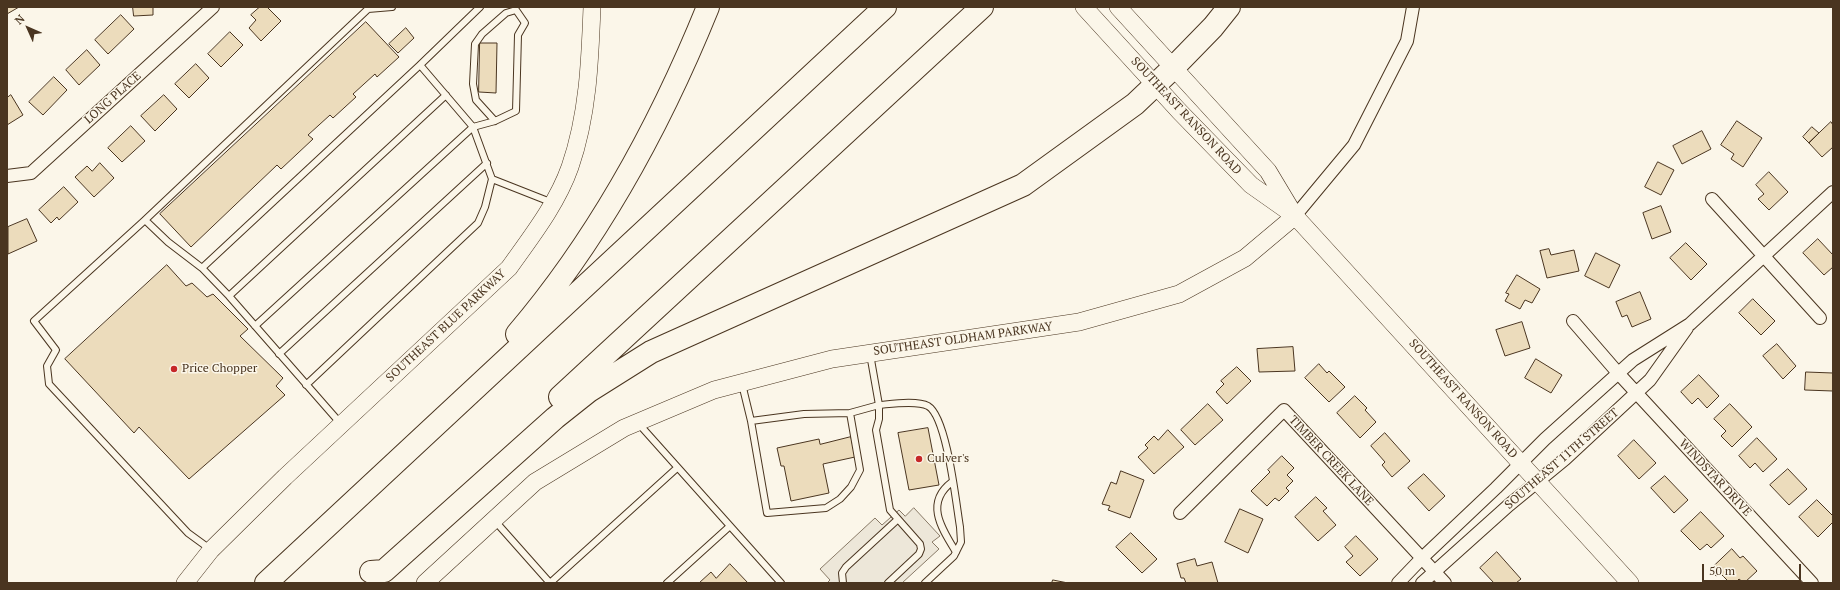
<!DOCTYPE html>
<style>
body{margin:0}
#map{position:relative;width:1840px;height:590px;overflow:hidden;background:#fbf6e9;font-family:"PT Serif",serif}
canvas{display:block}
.frame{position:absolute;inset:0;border:8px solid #4a3520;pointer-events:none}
.north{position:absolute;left:8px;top:8px;width:40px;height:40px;-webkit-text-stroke:3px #fbf6e9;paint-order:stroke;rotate:315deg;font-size:11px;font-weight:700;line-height:16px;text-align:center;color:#4a3520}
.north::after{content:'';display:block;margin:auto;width:14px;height:18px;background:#4a3520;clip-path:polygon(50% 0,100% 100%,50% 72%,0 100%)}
.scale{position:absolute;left:1702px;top:564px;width:99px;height:18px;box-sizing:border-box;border:2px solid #4a3520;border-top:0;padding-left:5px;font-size:12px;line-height:14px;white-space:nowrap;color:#4a3520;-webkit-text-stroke:3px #fbf6e9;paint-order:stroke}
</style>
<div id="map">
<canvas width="1840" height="590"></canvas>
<div class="frame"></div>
<div class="north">N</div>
<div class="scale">50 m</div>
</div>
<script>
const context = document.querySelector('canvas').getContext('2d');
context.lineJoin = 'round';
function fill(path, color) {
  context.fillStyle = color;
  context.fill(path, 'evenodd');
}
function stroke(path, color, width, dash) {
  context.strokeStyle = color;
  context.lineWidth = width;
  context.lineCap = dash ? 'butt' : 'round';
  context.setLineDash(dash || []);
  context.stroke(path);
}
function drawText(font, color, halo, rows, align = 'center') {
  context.font = font + ' "PT Serif",serif';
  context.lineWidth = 3;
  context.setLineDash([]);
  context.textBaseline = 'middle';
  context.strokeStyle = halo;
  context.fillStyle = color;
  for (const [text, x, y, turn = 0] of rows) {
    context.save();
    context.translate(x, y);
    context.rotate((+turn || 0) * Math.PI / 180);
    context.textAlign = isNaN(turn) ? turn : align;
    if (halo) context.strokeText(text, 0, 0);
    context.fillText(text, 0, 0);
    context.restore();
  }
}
const parking = new Path2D(`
 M914,508l26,28 -8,6 7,7 -37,34h-75l3,-3 -10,-11 55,-51 7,7 17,-15 6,6z`);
const building = new Path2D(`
 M7,7h12l-12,7z
 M133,7h20v8l-19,1z
 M260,7h7l14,14 -20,20 -12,-13 7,-8 -5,-5z
 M121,15l13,14 -26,25 -13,-14z
 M366,22l33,35 -22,20 -2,-3 -22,20 3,3 -23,21 -3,-3 -22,20 5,4 -32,30 -4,-4 -86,82 -31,-33z
 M406,28l8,10 -16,15 -9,-9z
 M230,32l13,13 -22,22 -13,-13z
 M480,43h17l-1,50 -17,-1z
 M87,50l13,15 -21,20 -13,-15z
 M196,64l13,14 -20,20 -14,-14z
 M54,77l13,13 -24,25 -14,-13z
 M11,95l12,20 -16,10v-27z
 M164,95l13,14 -22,22 -14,-15z
 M1737,121l25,17 -19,29 -12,-8 3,-5 -13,-9z
 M1831,122l2,3v22l-11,10 -13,-14z
 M131,126l14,15 -23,21 -14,-14z
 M1812,127l7,6 -10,10 -6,-6z
 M1702,131l9,18 -29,15 -9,-18z
 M1658,162l16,8 -13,25 -16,-8z
 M100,163l14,15 -20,19 -19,-20 12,-11 5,5z
 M1769,172l19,20 -19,18 -11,-11 6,-5 -8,-9z
 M64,187l14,15 -19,18 -2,-3 -6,6 -12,-13z
 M1661,206l10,26 -19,7 -9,-26z
 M27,219l10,22 -29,13v-27z
 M1818,239l15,16v12l-9,8 -21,-22z
 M1686,243l21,21 -16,16 -21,-22z
 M1549,249l2,6 23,-5 5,21 -32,7 -7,-27z
 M1596,253l24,12 -11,23 -24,-12z
 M167,265l19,21 6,-3 15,14 6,-3 35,35 -8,7 43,42 -7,8 9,9 -96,84 -50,-52 -5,6 -69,-74z
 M1517,275l23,14 -8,14 -7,-3 -5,9 -15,-8 4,-7 -3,-1z
 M1640,292l11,27 -19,8 -5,-12 -5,2 -6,-15z
 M1753,299l22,22 -14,14 -22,-22z
 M1522,322l8,26 -25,8 -9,-26z
 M1777,344l19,22 -13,13 -20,-23z
 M1293,347l2,24 -36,1 -2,-23z
 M1536,359l26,16 -11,18 -26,-15z
 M1319,364l8,9 2,-2 16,16 -16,15 -24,-24z
 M1237,367l14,14 -24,23 -11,-12 8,-8 -3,-3z
 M1806,372l27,1v18l-28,-1z
 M1699,375l20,21 -12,12 -9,-10 -6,6 -11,-12z
 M1355,396l12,12 -2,2 11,12 -16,16 -23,-25z
 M1208,404l15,16 -28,25 -14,-15z
 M1730,404l22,23 -20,20 -11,-11 5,-5 -12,-12z
 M928,428l11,57 -30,5 -11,-57z
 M1168,430l16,17 -30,27 -16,-17 10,-9 -3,-3 9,-9 4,4z
 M1385,433l25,28 -18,16 -10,-12 3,-3 -14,-16z
 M851,437l4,20 -32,7 6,29 -38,8 -7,-35h-3l-4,-18 42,-9 1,5z
 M1757,438l20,21 -14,13 -8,-9 -5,5 -11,-12z
 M1634,440l22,23 -17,16 -21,-23z
 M1282,456l12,12 -7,7 6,6 -7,7 3,3 -10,10 -4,-3 -8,8 -16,-15 19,-19 -2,-2z
 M1788,469l19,20 -18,16 -19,-20z
 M1121,471l23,9 -14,38 -22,-8 2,-4 -8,-2 9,-22 5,2z
 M1424,474l21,22 -16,15 -21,-23z
 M1665,476l23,24 -14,13 -23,-25z
 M1316,497l11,11 -4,3 13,14 -18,16 -23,-24z
 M1817,500l16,16v6l-15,15 -19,-20z
 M1240,509l23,10 -15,34 -23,-11z
 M1701,512l23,24 -13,12 -4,-4 -7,6 -19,-19z
 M1131,533l26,26 -15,14 -26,-26z
 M1356,536l22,23 -18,17 -14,-14 7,-6 -8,-9z
 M1732,549l8,9 3,-2 14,15 -13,12 -5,-4 -4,4h-5l-10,-10 -4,3 -6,-6z
 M1497,552l24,27 -5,4h-22l-14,-15z
 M1195,559l2,7 15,-4 6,21h-32l-2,-5h-3l-4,-14z
 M730,564l18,19h-49l12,-11 5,6z
 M1053,580l15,3h-16z`);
const lane = new Path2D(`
 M480,7l-60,58 53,62 19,52 61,24
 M145,220l-111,101 22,29 -9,16 2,18 139,149 22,16
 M202,268l218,-203
 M229,296l217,-201
 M255,326l218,-199 22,-6 21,-10 2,-76 7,-12 -9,-13 -10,3 -24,21 -7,10 -2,40 3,16 19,21
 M279,354l208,-191
 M742,384l9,37 16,92 59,-5 14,-9 11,-12 9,-17 -10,-57 29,-8 -9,-51
 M306,385l172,-162 7,-16 7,-28
 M751,421l53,-7 46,-1
 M638,423l143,160
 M341,424l-112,-128 -27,-28 -34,-26 -23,-22 223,-211 24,-2
 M952,482c-28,21 -10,47 4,70
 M495,521l55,62
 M550,583l127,-115
 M667,583l63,-57
 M843,583l-1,-10 4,-6 51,-47
 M888,583l31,-29 2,-5 -1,-5 -30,-34 -14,-80 3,-11v-14c12,-1 38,-5 49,1 19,11 28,97 32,121l1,15 -7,14 -29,27`);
const street = new Path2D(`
 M7,176l24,-3 182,-166
 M1712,199l108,119
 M1295,216l59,-71 53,-104 6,-34
 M1573,321l45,52 194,210
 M1180,513l104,-103 161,173
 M1398,583l24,-25 74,-70 49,-49 88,-79 57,-36 143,-132
 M1422,583l87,-78 56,-46 85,-79 37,-52`);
const secondary = new Path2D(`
 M1084,7l95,104 72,74 44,31 335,367
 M1118,7l150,164 24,40
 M185,583l26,-33 74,-73 224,-209c22,-31 48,-64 61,-101 18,-52 20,-106 22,-160
 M425,583l110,-101 89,-54 90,-38 118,-31 247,-37 100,-28 66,-36 50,-42`);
const highway = new Path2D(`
 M517,334c81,-95 144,-211 191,-327
 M560,397l422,-390
 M371,572l13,-1 171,-153 34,-27 62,-39 372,-167 112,-81 39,-37 39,-40 16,-20
 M266,583l619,-576`);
const markers = [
 [174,369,4,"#c62828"],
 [919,459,4,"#c62828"]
];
const streetNames = [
 ["LONG PLACE",113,98,-42],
 ["SOUTHEAST RANSON ROAD",1186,116,47],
 ["SOUTHEAST BLUE PARKWAY",446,326,-43],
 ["SOUTHEAST OLDHAM PARKWAY",963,339,-8],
 ["SOUTHEAST RANSON ROAD",1463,399,48],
 ["SOUTHEAST 11TH STREET",1562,459,-41],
 ["TIMBER CREEK LANE",1331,461,47],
 ["WINDSTAR DRIVE",1715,478,47]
];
const poiNames = [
 ["Price Chopper",182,369],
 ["Culver's",927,459]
];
fill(parking, '#ede7d9');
stroke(parking, '#887966', 1);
fill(building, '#ecdcbc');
stroke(building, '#4a3520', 1);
stroke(lane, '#4a3520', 8);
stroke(street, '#4a3520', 14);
stroke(secondary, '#4a3520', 18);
stroke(highway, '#4a3520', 24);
stroke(lane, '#fbf6e9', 6);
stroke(street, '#fbf6e9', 12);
stroke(secondary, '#fbf6e9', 17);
stroke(highway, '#fbf6e9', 22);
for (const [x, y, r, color] of markers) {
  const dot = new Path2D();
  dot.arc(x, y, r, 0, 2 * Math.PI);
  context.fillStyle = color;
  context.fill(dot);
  stroke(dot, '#fbf6e9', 1.5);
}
drawText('12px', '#4a3520', '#fbf6e9', streetNames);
drawText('12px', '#4a3520', '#fbf6e9', poiNames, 'left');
</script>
